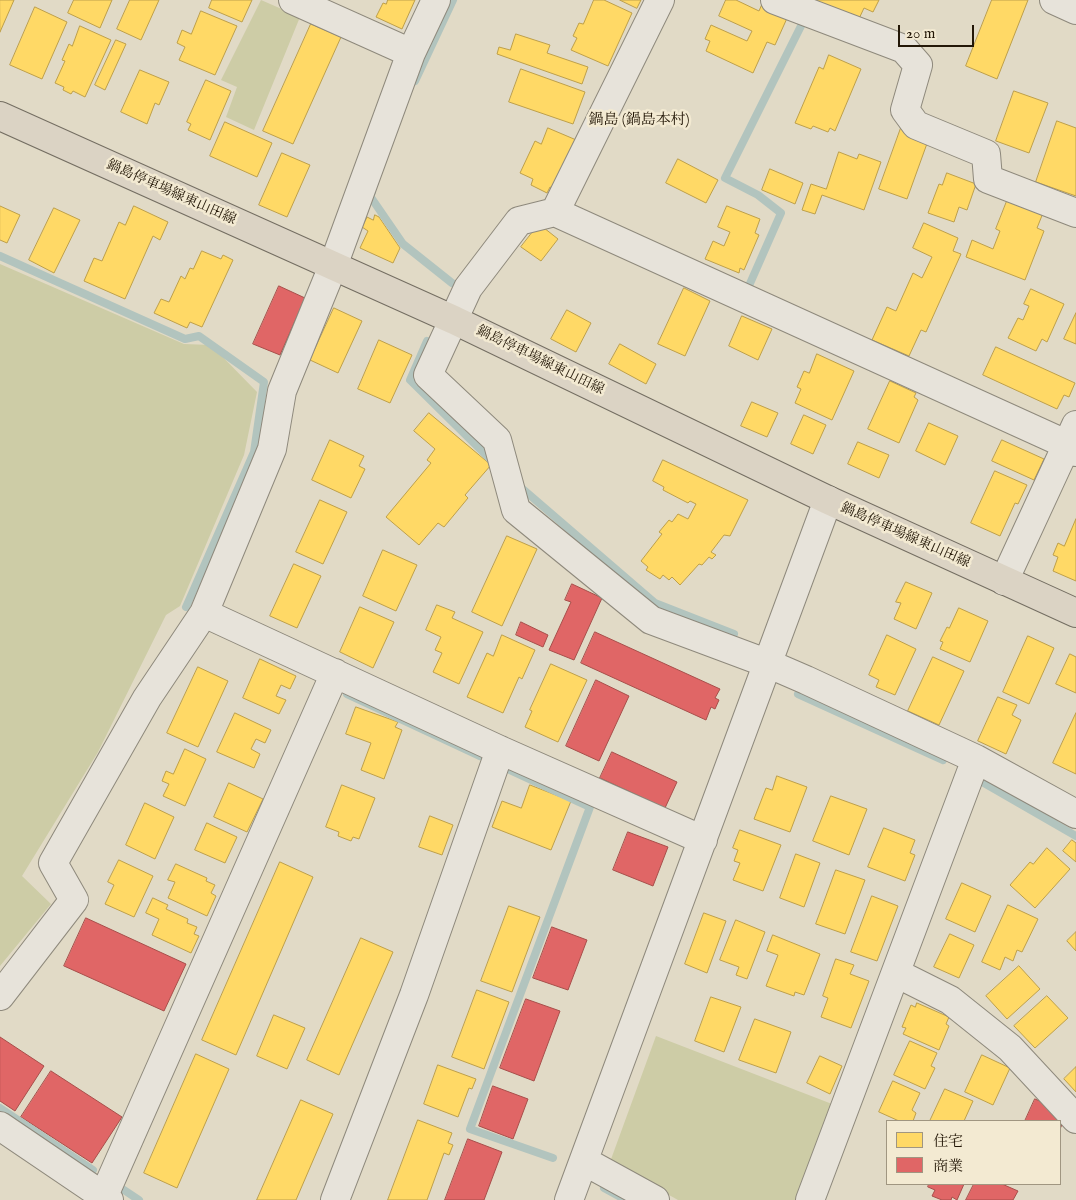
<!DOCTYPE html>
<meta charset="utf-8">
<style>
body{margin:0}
#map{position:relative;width:1076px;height:1200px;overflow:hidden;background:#e1dac6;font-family:"IM FELL English","Noto Serif JP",serif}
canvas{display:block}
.legend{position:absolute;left:886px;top:1120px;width:175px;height:65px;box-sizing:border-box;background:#f3ead2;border:1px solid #a09681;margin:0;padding:6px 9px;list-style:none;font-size:15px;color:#231707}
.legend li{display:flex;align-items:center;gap:10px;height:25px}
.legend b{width:25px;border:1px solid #a09681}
.scale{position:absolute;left:898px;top:25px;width:76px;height:22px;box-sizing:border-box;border:2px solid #231707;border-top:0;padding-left:6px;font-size:15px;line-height:18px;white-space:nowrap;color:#231707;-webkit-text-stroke:4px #f3ead2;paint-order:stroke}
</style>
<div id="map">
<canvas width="1076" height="1200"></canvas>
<ul class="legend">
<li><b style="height:14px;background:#ffd966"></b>住宅</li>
<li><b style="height:14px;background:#e06666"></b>商業</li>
</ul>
<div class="scale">20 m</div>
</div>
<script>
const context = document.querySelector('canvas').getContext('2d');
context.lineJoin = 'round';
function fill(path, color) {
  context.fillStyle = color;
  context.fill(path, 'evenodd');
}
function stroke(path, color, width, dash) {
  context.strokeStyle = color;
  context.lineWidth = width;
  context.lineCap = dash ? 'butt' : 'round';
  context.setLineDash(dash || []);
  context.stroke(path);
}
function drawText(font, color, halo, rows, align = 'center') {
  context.font = font + ' "IM FELL English","Noto Serif JP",serif';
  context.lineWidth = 5;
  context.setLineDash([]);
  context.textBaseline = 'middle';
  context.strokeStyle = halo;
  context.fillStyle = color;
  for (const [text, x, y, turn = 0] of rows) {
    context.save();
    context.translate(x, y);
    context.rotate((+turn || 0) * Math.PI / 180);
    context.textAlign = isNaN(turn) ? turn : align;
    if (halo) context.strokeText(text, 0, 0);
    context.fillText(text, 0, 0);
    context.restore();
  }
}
const green = new Path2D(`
 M261,0l39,17 -46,113 -28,-13 11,-30 -16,-7z
 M0,264l184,80 27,1 46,47 -13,63 -64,151 -14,9 -68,137 -76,124 29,28 -51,62z
 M656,1036l176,68 -36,96h-118l-68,-38z`);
const homes = new Path2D(`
 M0,0h14l-14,32z
 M74,0h38l-12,28 -32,-15z
 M130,0h29l-18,40 -24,-11z
 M212,0h40l-10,22 -33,-14z
 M388,0h27l-13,29 -26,-12 7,-14 3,1z
 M594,0h10l28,13 -24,53 -37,-16 6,-12 -4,-2 6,-13 4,1z
 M620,0h21l-4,8z
 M726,0h10l23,11 3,-7 26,12 -13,29 -8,-3 -14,31 -47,-22 4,-10 -5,-2 6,-14 36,16 5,-10 -33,-15z
 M815,0h64l-6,12 -9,-4 -7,15 -44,-19z
 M992,0h36l-31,79 -31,-13z
 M35,7l32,15 -25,57 -32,-14z
 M201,11l36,15 -22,49 -36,-15 6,-13 -8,-4 5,-13 9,4z
 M311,24l30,13 -48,107 -30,-13z
 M80,26l31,14 -26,57 -12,-6 -2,3 -8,-4 1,-3 -9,-4 10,-22 -3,-1 7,-16 3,2z
 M516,34l34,11 -3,8 41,14 -6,17 -85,-30 2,-7 11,3z
 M116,40l10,4 -21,46 -10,-5z
 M829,55l32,14 -26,62 -5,-3 -2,4 -15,-6 -2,3 -16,-6 24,-56 4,2z
 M521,69l64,23 -12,32 -64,-22z
 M140,70l29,12 -10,23 -4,-2 -8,21 -26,-12z
 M206,80l25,11 -21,49 -22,-10 3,-6 -4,-2z
 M1014,91l34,12 -19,50 -33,-12z
 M1057,121l19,7v68l-40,-14z
 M225,122l47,21 -15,34 -47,-21z
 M548,128l33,14 -22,49 -9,-4 -3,6 -16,-8 2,-6 -13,-6 15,-32 6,3z
 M901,128l28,10 -22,61 -28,-10z
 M839,152l18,7 2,-5 22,8 -17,48 -42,-15 -7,19 -13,-4 9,-26 15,5z
 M282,153l28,12 -23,52 -28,-12z
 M678,159l40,21 -12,23 -40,-20z
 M770,169l33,14 -8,21 -33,-14z
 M947,173l29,11 -9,26 -8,-3 -5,15 -26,-9 11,-29 3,1z
 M1009,196l34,17 -6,15 7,3 -19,49 -59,-23 6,-17 21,9 7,-18 -4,-2z
 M0,206l20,9 -13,28 -7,-3z
 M134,206l34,16 -8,18 -7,-4 -28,63 -41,-18 10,-23 8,3 17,-39 6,3z
 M727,206l33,13 -5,14 4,2 -15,35 -4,-2 -1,5 -34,-14 8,-18 11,5 6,-14 -12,-5z
 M54,208l26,12 -26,53 -25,-13z
 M375,215l4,2 21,31 -7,15 -33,-15 8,-17 -6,-4 5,-10 6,3z
 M924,223l34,15 -5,13 8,3 -35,78 -5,-2 -12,26 -37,-16 15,-33 9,4 17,-38 9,5 10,-21 -19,-9z
 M539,224l19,15 -17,22 -20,-14z
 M202,251l19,8 2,-4 10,5 -31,67 -12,-5 -3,6 -33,-15 7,-14 8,3 12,-26 4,3 5,-11 3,1z
 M684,288l26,13 -25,55 -27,-12z
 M1031,289l33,15 -17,38 -5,-3 -6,12 -28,-13 10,-20 5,2 6,-14 -5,-2z
 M334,308l28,13 -24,52 -28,-13z
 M567,310l24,13 -15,29 -25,-13z
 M1076,313v31l-12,-5z
 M742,316l30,13 -14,31 -29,-14z
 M379,340l33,15 -22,48 -32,-14z
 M620,344l36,20 -10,20 -37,-20z
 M996,347l79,36 -6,14 -5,-2 -7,14 -74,-34z
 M817,354l37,17 -22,49 -37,-17 6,-14 -4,-2 7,-16 5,2z
 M890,381l26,12 -2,4 4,3 -19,43 -31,-14z
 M752,402l26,11 -11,24 -26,-11z
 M429,413l62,52 -26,30 3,3 -24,29 -6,-4 -19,22 -33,-28 45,-54 -4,-3 8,-11 -21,-18z
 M804,415l22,10 -13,29 -22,-10z
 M929,423l29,13 -13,29 -29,-14z
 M330,440l34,16 -5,10 6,3 -14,29 -39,-18z
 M1002,440l42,19 -10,21 -42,-19z
 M858,442l31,13 -10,23 -31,-14z
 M663,460l85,40 -18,36 -6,-1 -13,17 5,3 -4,4 -3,-2 -7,8 -3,-1 -19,21 -8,-8 -3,3 -6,-5 -3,4 -14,-9 2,-3 -7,-6 21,-27 -3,-2 10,-12 3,2 6,-8 10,5 8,-15 -6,-3 -2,2 -25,-13 1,-3 -11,-6z
 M995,471l32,14 -9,19 -3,-1 -15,33 -29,-13z
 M320,500l27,12 -24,52 -27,-12z
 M1076,519v62l-23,-10 5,-14 -5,-2 5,-12 6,3z
 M507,536l30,13 -35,77 -30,-14z
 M383,550l34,15 -21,46 -33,-15z
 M294,564l27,12 -24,52 -27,-12z
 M906,582l26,11 -16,36 -22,-10 7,-16 -5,-1z
 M437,605l18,7 -3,6 31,14 -24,52 -26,-12 9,-19 -7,-3 6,-13 -15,-7z
 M360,607l34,15 -21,46 -33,-16z
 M959,608l29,13 -18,41 -30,-13 3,-7 -3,-1 7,-14 2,1z
 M502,635l33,15 -13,29 -3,-2 -16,36 -36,-16 20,-44 6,3z
 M887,635l29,14 -21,46 -19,-8 3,-7 -10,-5z
 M1028,636l26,12 -25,56 -26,-12z
 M1070,654l6,3v36l-20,-9z
 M933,657l31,14 -25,54 -31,-14z
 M260,659l36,17 -6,13 -9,-4 -5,11 10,4 -7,14 -36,-16z
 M551,664l36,16 -29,62 -33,-15 7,-16 -2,-1z
 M198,667l30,14 -30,66 -31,-14z
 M998,697l19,8 -5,10 9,5 -15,34 -28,-13z
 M356,707l42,15 -3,5 7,3 -18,49 -23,-9 10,-27 -25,-9z
 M235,713l36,17 -6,13 -9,-4 -5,10 9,5 -6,14 -37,-16z
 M1076,713v61l-23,-11z
 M185,749l21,10 -21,47 -22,-10 6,-12 -7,-3 4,-10 7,3z
 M777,776l30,11 -17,45 -36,-13 12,-31 6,2z
 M229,783l34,16 -16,33 -33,-15z
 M342,785l33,13 -16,41 -6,-2 -2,4 -13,-5 1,-4 -13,-5z
 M530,785l41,16 -20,49 -59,-23 10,-26 19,7z
 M831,796l36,13 -18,46 -36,-14z
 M145,803l29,14 -19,42 -29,-14z
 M430,816l23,9 -11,30 -23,-8z
 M207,823l30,14 -12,26 -30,-13z
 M884,828l31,12 -5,13 5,2 -10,26 -37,-14z
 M740,830l41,15 -18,46 -30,-11 7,-17 -6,-2 4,-11 -5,-2z
 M1072,840l4,3v19l-13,-11z
 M1047,848l23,21 -35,39 -25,-23 20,-23 3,2z
 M796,854l24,9 -16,44 -24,-9z
 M119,860l34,16 -19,41 -29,-13 9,-19 -6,-3z
 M280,862l33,15 -77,178 -34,-15z
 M176,864l31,14 -1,3 9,4 -4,8 5,3 -9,20 -39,-18 7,-16 -7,-2z
 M836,870l29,10 -20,54 -29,-10z
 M962,883l29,13 -16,36 -29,-13z
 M872,896l26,10 -21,55 -26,-9z
 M153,898l15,7 -2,4 22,10 -1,4 10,4 -3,7 5,2 -8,17 -39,-18 7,-16 -13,-6z
 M1008,905l30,14 -16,33 -5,-2 -4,11 -8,-4 -5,13 -18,-8z
 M509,906l31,11 -28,75 -31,-11z
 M704,913l22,8 -19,52 -22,-9z
 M736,920l29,12 -18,47 -11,-4 3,-8 -19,-7z
 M1076,932v19l-9,-10z
 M950,934l24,11 -15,33 -25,-11z
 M773,935l47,19 -16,41 -9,-3 -1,4 -28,-10 12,-31 -11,-4z
 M361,938l32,14 -54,123 -32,-15z
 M836,959l18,6 -4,9 19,7 -18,47 -30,-11 7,-19 -5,-2z
 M1019,966l21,23 -33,30 -21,-23z
 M477,990l32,12 -25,67 -32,-12z
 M1047,996l21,22 -33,30 -21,-22z
 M711,997l30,10 -17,45 -29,-11z
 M917,1003l32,14 -3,7 3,2 -10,24 -36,-16 3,-6 -4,-1 9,-22 4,2z
 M274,1015l31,13 -18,41 -30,-13z
 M755,1019l36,13 -15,41 -37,-13z
 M910,1041l27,12 -6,13 4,2 -10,21 -31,-14z
 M196,1054l33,15 -52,119 -33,-15z
 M982,1055l28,13 -17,37 -28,-13z
 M820,1056l22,10 -12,28 -23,-11z
 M438,1065l38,14 -4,10 -3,-1 -11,29 -34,-13z
 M1076,1067v25l-12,-13z
 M893,1081l27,12 -8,17 4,3 -3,8h-14l-20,-9z
 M945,1089l28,12 -9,20h-34z
 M301,1100l32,14 -37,86h-39z
 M418,1120l34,13 -4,10 5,2 -4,10 -5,-2 -17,47h-39z`);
const shops = new Path2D(`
 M279,286l26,12 -25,57 -27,-11z
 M572,584l30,14 -28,62 -25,-10 22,-48 -6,-2z
 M521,622l27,13 -5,12 -27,-12z
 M595,632l125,57 -5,9 4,2 -4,9 -4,-2 -5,13 -125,-57z
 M596,680l33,16 -30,65 -33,-15z
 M612,752l65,30 -12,26 -65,-30z
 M628,832l40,15 -15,39 -40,-16z
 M86,918l100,46 -22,47 -100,-45z
 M552,927l35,13 -19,50 -35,-12z
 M526,999l34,12 -26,70 -34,-13z
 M0,1037l44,29 -29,45 -15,-10z
 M51,1071l71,46 -30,46 -71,-46z
 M493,1086l35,13 -15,40 -34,-13z
 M1035,1099l32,14 -7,16v-8h-35z
 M468,1139l34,13 -18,48h-39z
 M929,1184h35l-7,16 -5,-3 -1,3h-9l-10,-4 3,-6 -7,-3z
 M974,1184h28l16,7 -5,9h-47z`);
const stream = new Path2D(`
 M415,81l38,-81
 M372,192l-2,4 33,48 49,39
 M0,256l185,83 14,-3 65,46 -10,70 -68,155
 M748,288l33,-75 -23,-18 -33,-17 76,-152
 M427,341l-17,39 83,82
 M518,485l137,118 79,31
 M347,694l133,62
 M798,694l145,66
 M510,770l80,37 -120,322 83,29
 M984,783l92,53
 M0,1108l93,62
 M604,1188l22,12
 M124,1190l15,10`);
const minor = new Path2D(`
 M293,0l118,53
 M660,0l-105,212 -36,9 -51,67 -40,87 69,65 19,70 135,110 118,44 37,16 170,79 100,55
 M775,0l129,49 14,16 -13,45 11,15 70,29 2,25 88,34
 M1054,0l22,10
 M555,212l513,233 8,7
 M1004,581l72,-156
 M204,613l296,137 203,90
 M896,973l54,27 60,48 66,71
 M0,996l74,-96 -21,-37 94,-165 57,-85 68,-164 10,-58 51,-125 78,-213 25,-53
 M0,1126l109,74
 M584,1161l71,39
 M102,1200l233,-527
 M335,1200l79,-205 86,-245
 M569,1200l259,-700
 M810,1200l166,-441`);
const major = new Path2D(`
 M0,116l454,204 374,180 248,113`);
const streetNames = [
 ["鍋島停車場線東山田線",171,193,24],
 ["鍋島停車場線東山田線",540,361,26],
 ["鍋島停車場線東山田線",905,536,24]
];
const neighbourhoodNames = [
 ["鍋島 (鍋島本村)",639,121]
];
fill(green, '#cdcca6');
fill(homes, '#ffd966');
stroke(homes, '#bd9f4a', 1);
fill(shops, '#e06666');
stroke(shops, '#a74e4a', 1);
stroke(stream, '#b2c4be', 8);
stroke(minor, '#8e897c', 30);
stroke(major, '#746e62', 30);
stroke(minor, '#e7e3da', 28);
stroke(major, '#dbd3c4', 28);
drawText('14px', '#231707', '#f3ead2', streetNames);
drawText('15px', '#231707', '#f3ead2', neighbourhoodNames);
</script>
